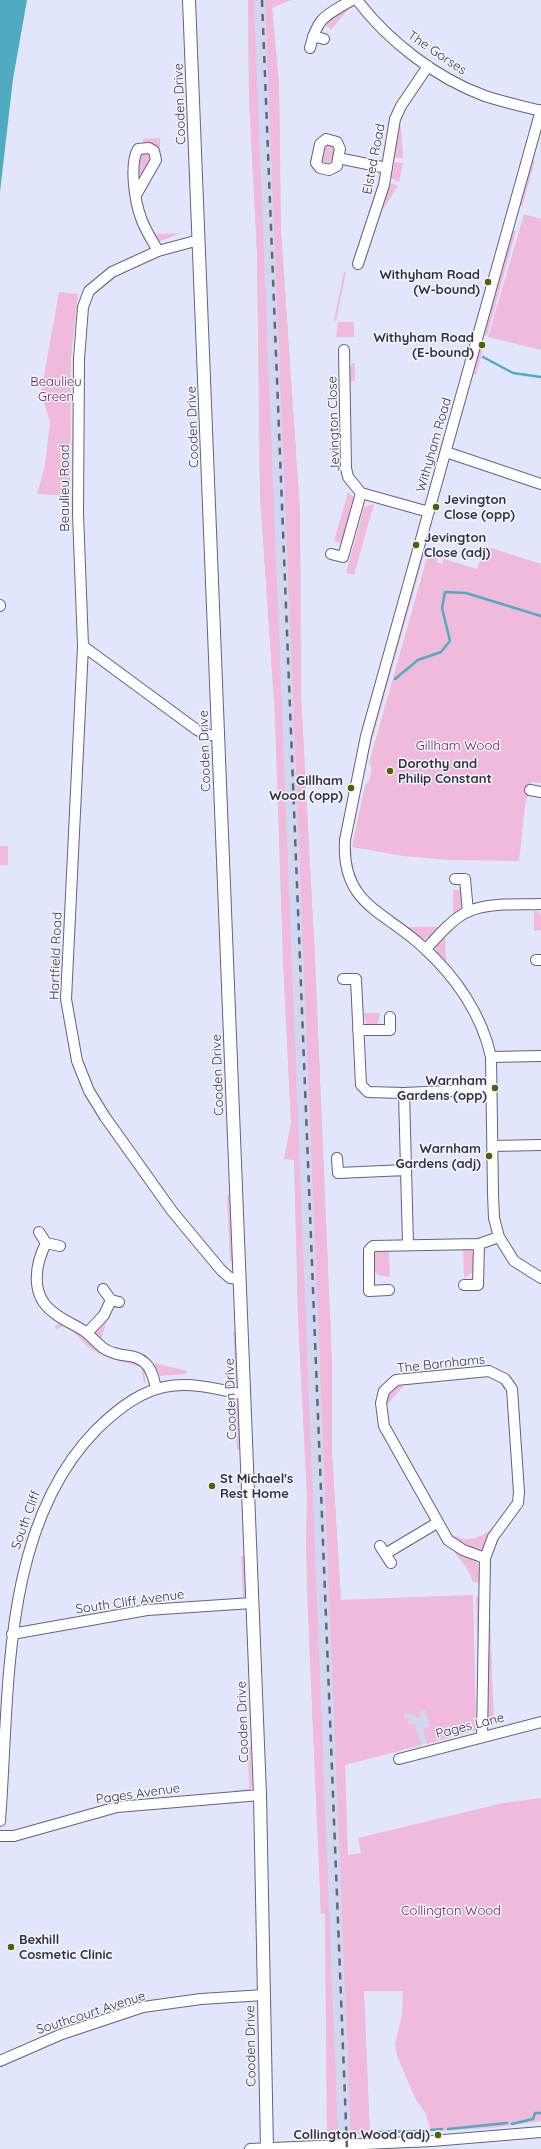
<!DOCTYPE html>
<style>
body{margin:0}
canvas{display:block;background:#e2e6fc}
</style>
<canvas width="541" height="2149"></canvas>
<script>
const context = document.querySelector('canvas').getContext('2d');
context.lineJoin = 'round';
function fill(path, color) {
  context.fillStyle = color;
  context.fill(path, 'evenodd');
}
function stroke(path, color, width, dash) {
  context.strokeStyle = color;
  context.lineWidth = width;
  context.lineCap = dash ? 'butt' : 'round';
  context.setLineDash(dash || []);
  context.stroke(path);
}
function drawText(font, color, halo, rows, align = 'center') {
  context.font = font + ' Quicksand,sans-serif';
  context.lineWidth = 3;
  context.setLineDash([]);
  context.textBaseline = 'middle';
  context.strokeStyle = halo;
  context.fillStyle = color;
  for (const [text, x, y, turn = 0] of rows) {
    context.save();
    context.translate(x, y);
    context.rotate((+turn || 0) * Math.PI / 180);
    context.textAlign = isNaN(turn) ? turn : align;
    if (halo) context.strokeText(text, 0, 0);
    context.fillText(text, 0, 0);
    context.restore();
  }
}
const built = new Path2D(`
 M248,0h24l7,84 2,146 19,282 1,183 14,264 17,404v89l9,148 132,-5 3,135 -131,35 4,149 11,-1 10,221 -19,1 1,14h-14l-1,-13h-10l-2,-222h-4l-13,-300 -2,-71 1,-47 -9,-178 -4,-158 -10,-1 7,-35 -8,-164 -8,-244 -15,-221 -3,-242 -8,-154z`);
const green = new Path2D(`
 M248,0h6l84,2136h-11l-2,-222h-4l-13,-300 -2,-71 1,-47 -9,-178 -4,-158 -10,-1 7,-35 -8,-164 -8,-244 -15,-221 -3,-242 -8,-154z
 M265,0h26l-19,8 7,76 2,146 19,282 1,183 14,264 17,404v89l9,148 132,-5 3,135 -49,14 -4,-15 7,-3 -5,-16 -5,1 1,5 -6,2v-3l-10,-2 -1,5 8,1 -4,1 1,5 5,-1 8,21 -77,20 3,90 13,-2 -3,-15 145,-35 38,-5v323l-50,7 -60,3 -6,-19 -9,-12 -19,-44 -2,-12 7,-30 1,-23h-39l6,143 -19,1z
 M352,5l-21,25 -8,-8z
 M401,126l2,32h-8l4,-31z
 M160,138v17h-2l-14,-11 -1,-5z
 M328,144l4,1c4,8 2,15 -5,20l-4,-1 -3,-4 3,-13z
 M143,151l7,3 2,6 -10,16 -5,-4 3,-19z
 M532,161h3l-13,46 -3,-3z
 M395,162l8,1 -4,19 -8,-4z
 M391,183l7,3 -16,25z
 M524,214l17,5v131l-53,-13z
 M512,231h4l-29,105 -3,-1z
 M181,233l-23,9 -6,-8z
 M344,272h2l-10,49 -2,-1z
 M59,292l19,2 -7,64 -1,138 -33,-2 8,-29 5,-43 -9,-30z
 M77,311l-4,151h-1l2,-104z
 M338,322h16v15h-18z
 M481,342h4l-9,33 -3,-1z
 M353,363h2v18h-6v-12z
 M348,492l8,7 -13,45 -9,-3z
 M374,504l-20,71 -8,-2 18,-66z
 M485,546l56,18v219l-9,-1 -7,24 -6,55 -70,-1 -46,-4 -51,-9 13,-62 4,-4 3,-13 -3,-5 59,-209 11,3 -2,5 5,2 2,-5 33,10z
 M422,551h3l-59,210 5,-28z
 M0,846h8v19h-8z
 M453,890h8l3,11 -2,6 -9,7z
 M534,911h4l3,4v15l-7,1z
 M407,927h35l-11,10 -7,2z
 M445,933l1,29h-4l-7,-13z
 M363,1013h17l-2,10 -3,3 -8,-1z
 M227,1194l3,1 3,66h-3z
 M463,1249h7c8,9 6,25 -6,29z
 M376,1251h13l1,26 -12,-2 -5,-6 1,-16z
 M115,1305h5l-1,2 -6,2 -7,14 -5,17 -8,-8z
 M61,1322l82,43 3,17 -2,1 -3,-16c-17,-5 -35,-8 -50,-18 -11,-7 -15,-19 -28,-23l-6,3 -3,-2z
 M237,1331l1,52h-2l-3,-51z
 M155,1363l32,8 -1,3 -26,2 -6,-10z
 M396,1384h9l-18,21 1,18c-4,-19 -6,-24 8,-39z
 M238,1402l2,47 -3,1 -2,-45z
 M495,1527l-11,21 -6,3 -25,-11 -7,-9c20,13 31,9 49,-4z
 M456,1551c22,10 23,7 25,32l-8,-1 -6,-14 -13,-16z
 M241,1556h3l1,40 -2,2z
 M489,1586l5,140h-3l-4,-8z
 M476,1596l5,1 -1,80 -2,1z
 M248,1747h3l1,40 -3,3 -14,1 -1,-1 15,-1z`);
const water = new Path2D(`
 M0,0h27l-14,79 -13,113z`);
const stream = new Path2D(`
 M483,357l30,16 28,4
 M395,679l23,-19 23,-8 9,-11 -8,-33 3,-16 21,1 75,23
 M512,2124l21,-5 2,-6h6
 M448,2129l59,-6
 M431,2130l11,-1
 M376,2132l45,-1`);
const minor = new Path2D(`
 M357,0c31,41 79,78 128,96 18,6 37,10 56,15
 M313,36l11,3
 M310,48c8,-32 15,-32 42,-48
 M541,110l-175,626 -21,104c-4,65 40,71 79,108 32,29 58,67 67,109l2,137 1,24 5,19 15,24 27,17
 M338,158l2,-9 -3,-7 -11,-3 -6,5 -4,19 4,5 9,2 8,-4 1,-8 49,10
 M136,195l20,-35 -2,-9 -5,-3 -11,1c-9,15 -3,53 3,69 4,12 11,22 17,33
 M199,240l-41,11 -46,21 -23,19 -6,16 -4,52 -1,155 5,132 -17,353 11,62 12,30 16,26 67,94 49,59 9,8 10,1
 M358,264l26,-79 11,-66 6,-13 27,-40
 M344,350l2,118 2,9 13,16 68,19
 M446,452l95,32
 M331,554l12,3 18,-64
 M0,605v1
 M83,646l114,84 11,5h11
 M530,790l11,2
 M455,879h10l3,33
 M426,949c12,-13 25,-29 41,-37 22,-10 51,-7 74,-8
 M536,960h5
 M343,979h13l5,106 7,7 36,1 87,-4
 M358,1030h32v-13
 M491,1057l50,-1
 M404,1093l4,151
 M492,1146l49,-1
 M337,1158l1,15 68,-3
 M39,1232l7,11 14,3
 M46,1243c-11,22 -16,52 7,69 10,9 24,13 34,21 9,8 15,17 27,20 11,4 22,1 31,10 7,6 9,17 11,25
 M464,1285h14l1,-41
 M103,1289l8,11 8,2
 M389,1290l-20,1v-41l4,-4 106,-2 20,-7
 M87,1333l17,-18 7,-15
 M380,1546l11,17
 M385,1554l52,-31
 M12,1634l135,-24 105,-7
 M482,1736l3,-178 8,-21 25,-34 1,-11 -7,-103 -7,-10 -16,-8 -93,9 -12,11 -3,12 3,23 64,114 15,10 22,8
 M399,1759l142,-37
 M0,1821c10,-129 0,-294 97,-392 52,-50 80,-51 147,-34
 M0,1836h14l103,-29 143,-12
 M0,2061l62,-27 81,-27 58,-8 63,-4
 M250,2149l182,-8 109,-9`);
const major = new Path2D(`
 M189,0l71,1795 7,354`);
const rail = new Path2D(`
 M262,0l85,2149`);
const markers = [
 [488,282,4,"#516206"],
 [482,345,4,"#516206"],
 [436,507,4,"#516206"],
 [416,545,4,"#516206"],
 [390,771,4,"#516206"],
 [351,788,4,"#516206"],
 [495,1088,4,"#516206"],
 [489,1156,4,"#516206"],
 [212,1486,4,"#516206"],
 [11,1947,4,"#516206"],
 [438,2135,4,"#516206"]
];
const streetNames = [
 ["The Gorses",437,53,34],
 ["Cooden Drive",180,104,-92],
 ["Elsted Road",374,159,-79],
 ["Jevington Close",334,424,-92],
 ["Cooden Drive",193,427,-92],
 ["Withyham Road",434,445,-74],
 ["Beaulieu Road",65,488,-90],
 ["Cooden Drive",205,751,-92],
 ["Hartfield Road",56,956,-88],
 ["Cooden Drive",218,1075,-92],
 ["The Barnhams",441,1364,-6],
 ["Cooden Drive",231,1399,-92],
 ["South Cliff",26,1520,-70],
 ["South Cliff Avenue",130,1602,-8],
 ["Cooden Drive",243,1722,-92],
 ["Pages Lane",470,1726,-14],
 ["Pages Avenue",138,1794,-8],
 ["Southcourt Avenue",91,2013,-18],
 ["Cooden Drive",251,2046,-91]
];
const poiNames = [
 ["Withyham Road",480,275],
 ["(W-bound)",480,290],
 ["Withyham Road",474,338],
 ["(E-bound)",474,353],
 ["Jevington",444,500,"left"],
 ["Close (opp)",444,515,"left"],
 ["Jevington",424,538,"left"],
 ["Close (adj)",424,553,"left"],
 ["Dorothy and",398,764,"left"],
 ["Philip Constant",398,779,"left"],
 ["Gillham",343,781],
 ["Wood (opp)",343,796],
 ["Warnham",487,1081],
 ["Gardens (opp)",487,1096],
 ["Warnham",481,1149],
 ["Gardens (adj)",481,1164],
 ["St Michael's",220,1479,"left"],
 ["Rest Home",220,1494,"left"],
 ["Bexhill",19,1940,"left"],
 ["Cosmetic Clinic",19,1955,"left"],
 ["Collington Wood (adj)",430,2135]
];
const parkNames = [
 ["Beaulieu",56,382],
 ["Green",56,397],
 ["Gillham Wood",458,746],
 ["Collington Wood",451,1911]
];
fill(built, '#d2d7f1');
fill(green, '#efbadb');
fill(water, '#51abc0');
stroke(stream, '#51abc0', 2.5);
stroke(minor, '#5f6483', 12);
stroke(major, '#5f6483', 14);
stroke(minor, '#fff', 10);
stroke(major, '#fff', 12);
stroke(rail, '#646677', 2.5, [7, 7]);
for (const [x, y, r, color] of markers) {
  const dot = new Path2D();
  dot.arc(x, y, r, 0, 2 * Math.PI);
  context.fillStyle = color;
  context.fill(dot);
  stroke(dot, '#f3f4fc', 1.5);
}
drawText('13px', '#313341', '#f3f4fc', streetNames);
drawText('bold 13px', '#313341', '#f3f4fc', poiNames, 'right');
drawText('13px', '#671e52', '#f3f4fc', parkNames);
</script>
